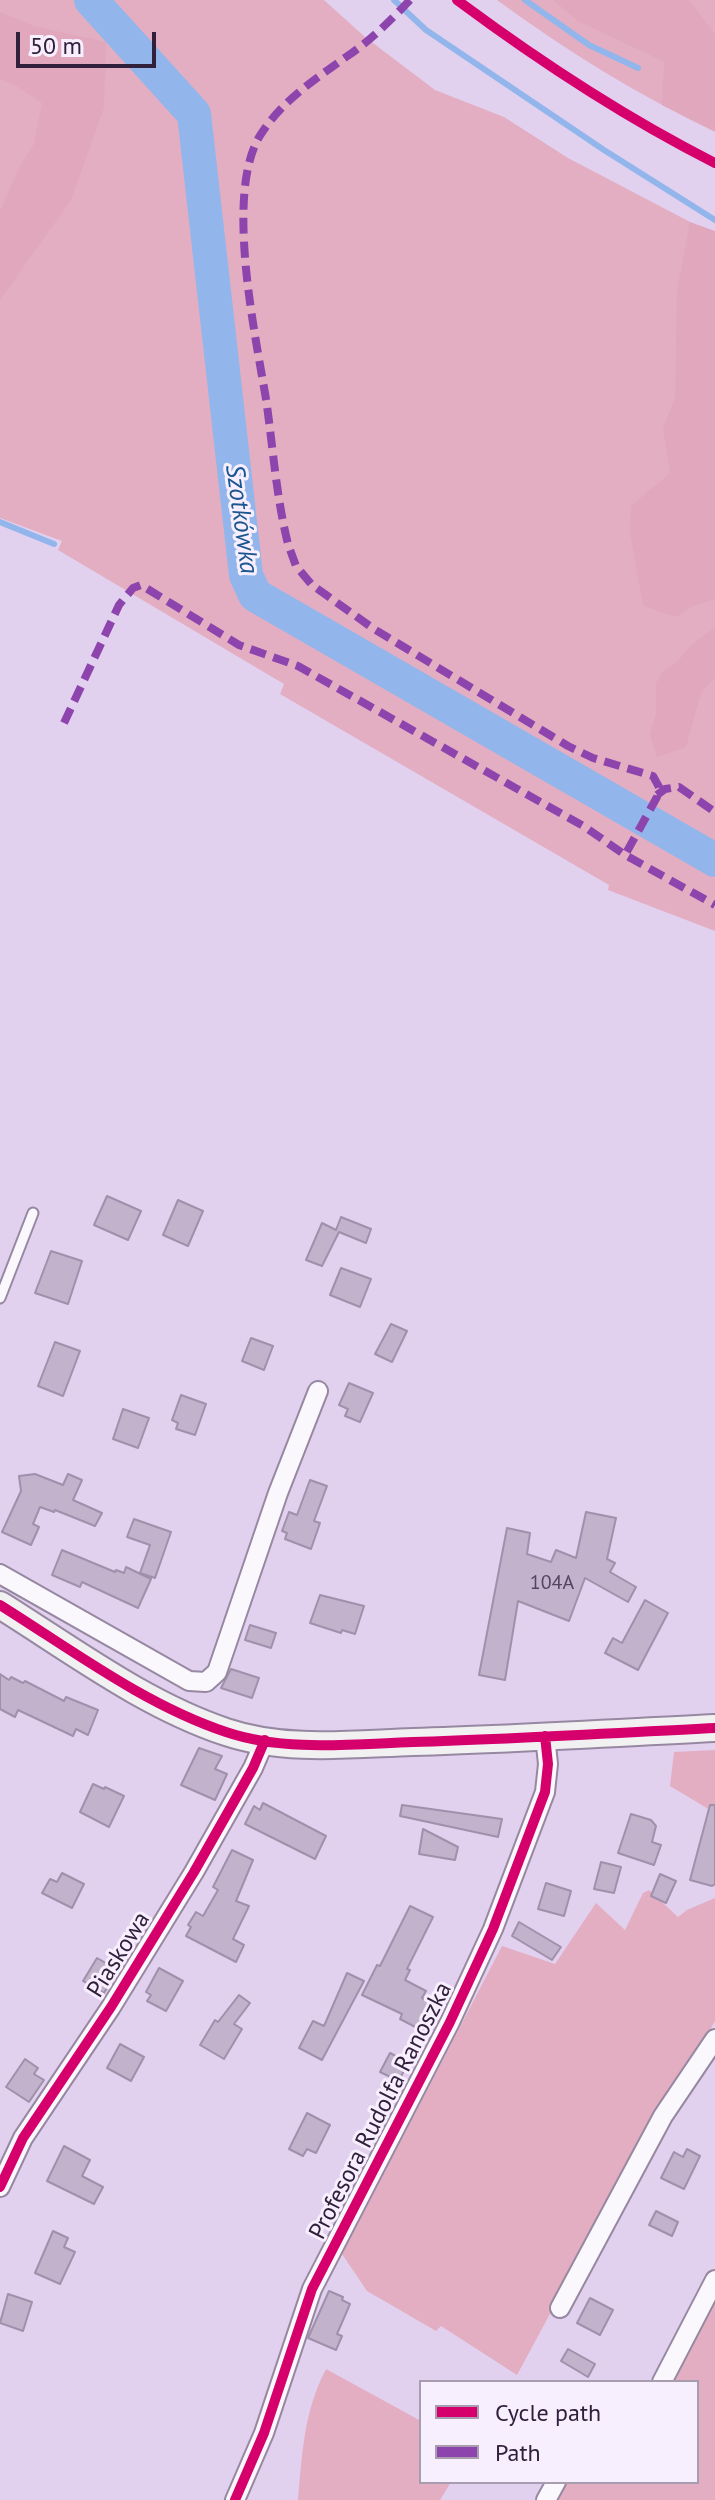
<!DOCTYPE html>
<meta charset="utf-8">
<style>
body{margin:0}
#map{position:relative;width:715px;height:2500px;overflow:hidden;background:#e2d0ef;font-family:"PT Sans",sans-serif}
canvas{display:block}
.legend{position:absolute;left:419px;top:2380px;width:280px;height:104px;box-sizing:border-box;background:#f8effe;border:2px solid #a89cb0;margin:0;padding:10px 14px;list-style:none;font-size:24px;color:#30203b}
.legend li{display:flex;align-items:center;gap:16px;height:40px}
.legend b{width:40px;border:2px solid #a89cb0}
.scale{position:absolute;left:16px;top:32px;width:140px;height:36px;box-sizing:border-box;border:4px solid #30203b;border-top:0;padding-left:10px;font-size:24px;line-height:28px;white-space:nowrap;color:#30203b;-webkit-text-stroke:6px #f8effe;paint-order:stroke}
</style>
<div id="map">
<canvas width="715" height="2500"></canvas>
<ul class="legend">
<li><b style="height:10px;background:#d6006c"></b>Cycle path</li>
<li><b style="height:10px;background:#8e44ad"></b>Path</li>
</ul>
<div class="scale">50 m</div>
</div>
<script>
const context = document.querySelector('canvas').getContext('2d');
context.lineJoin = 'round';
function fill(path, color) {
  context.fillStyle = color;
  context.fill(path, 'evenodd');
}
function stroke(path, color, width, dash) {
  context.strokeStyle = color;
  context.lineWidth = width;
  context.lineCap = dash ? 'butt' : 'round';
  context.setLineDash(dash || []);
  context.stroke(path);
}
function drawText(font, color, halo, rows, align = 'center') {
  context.font = font + ' "PT Sans",sans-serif';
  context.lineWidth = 6;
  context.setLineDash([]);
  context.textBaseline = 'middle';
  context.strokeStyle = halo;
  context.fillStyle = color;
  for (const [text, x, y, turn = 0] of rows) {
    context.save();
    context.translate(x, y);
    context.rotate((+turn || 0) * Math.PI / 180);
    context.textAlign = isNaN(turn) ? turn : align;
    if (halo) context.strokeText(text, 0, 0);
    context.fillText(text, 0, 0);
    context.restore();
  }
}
const green = new Path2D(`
 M0,0h324l41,37 70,53 69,27 64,41 147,77v696l-107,-41 1,-5 -329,-191 4,-10 -226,-134 4,-9 -62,-23z
 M497,0h218v132c-77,-37 -150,-82 -218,-132z
 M715,1750v63l-45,-27 4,-34z
 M649,1890l29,27 9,-7 28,-12v123l-124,217 -74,137 -76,-49 -5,5 -69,-40 -25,-37 160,-308 53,18 41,-61 29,27 18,-37z
 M715,2296v204h-177l10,-18h149v-100h-26z
 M326,2369l95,52v61h30l-11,18h-142c4,-46 6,-89 28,-131z`);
const forest = new Path2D(`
 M553,0h136l26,34v97l-53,-26 2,-43 -86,-41z
 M0,12l34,14 72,16 -2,66 -33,92 -71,100v-89l20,-45 14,-22 8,-41 -29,-19 -13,-5z
 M690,222l25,9v368l-22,7 -17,11 -33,-11 -13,-74 1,-26 39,-33 -7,-44 12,-32 2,-106z
 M715,627v51l-14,15 -15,54 -29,10 -7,-22 6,-22v-30l7,-12 15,-10 11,-14z`);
const stream = new Path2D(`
 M394,0l32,30 178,120 111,70
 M525,0l64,45 49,23
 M0,522l54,22`);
const river = new Path2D(`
 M91,0l103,114 52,461 9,20 460,265`);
const building = new Path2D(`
 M107,1196l34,15 -13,29 -34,-15z
 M178,1200l25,11 -15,35 -25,-11z
 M341,1217l30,12 -5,14 -27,-11 -17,34 -16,-6 16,-37 14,7z
 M51,1251l31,10 -14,43 -33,-11z
 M341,1268l30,11 -11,28 -30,-12z
 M391,1324l16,7 -15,31 -17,-8z
 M251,1338l22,8 -9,24 -22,-9z
 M55,1342l25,9 -17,45 -25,-10z
 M349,1383l24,10 -13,29 -15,-6 3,-7 -9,-4z
 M181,1395l25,9 -11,31 -19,-6 2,-6 -6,-3z
 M123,1409l26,9 -11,30 -25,-9z
 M35,1474l28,11 5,-11 14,6 -9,20 29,13 -7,13 -40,-16 -1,2 -14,-5 -7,17 6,3 -8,18 -29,-13 19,-41 -2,-15z
 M310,1480l17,6 -13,35 6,2 -9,26 -26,-10 2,-6 -5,-2 7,-19 8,3z
 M586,1512l30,6 -9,41 8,4 -5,9 26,15 -8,15 -43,-24 -16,43 -51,-20 -13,79 -26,-5 28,-147 23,5 -3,21 24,8 5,-12 20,8z
 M134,1519l37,13 -16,46 -15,-5 10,-28 -23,-8z
 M62,1550l53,22 1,-2 8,3 2,-6 25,12 -13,29 -56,-26 -2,5 -28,-12z
 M320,1595l44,11 -9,28 -13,-4 -1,3 -31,-10z
 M645,1600l23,13 -30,57 -33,-17 8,-15 9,5z
 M250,1625l26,8 -5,15 -26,-8z
 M231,1669l28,9 -7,20 -31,-10z
 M0,1674l9,6 2,-3 12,6 2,-2 39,20 2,-4 32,13 -10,25 -12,-6 -3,7 -55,-26 -3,7 -15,-8z
 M199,1748l23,8 -7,13 12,5 -12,26 -34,-15z
 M93,1784l11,5 1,-2 19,9 -15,31 -29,-15z
 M263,1803l63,33 -11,23 -70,-35 9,-18 6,4z
 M402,1805l100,14 -4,18 -98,-21z
 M710,1805h5v79l-3,2 -22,-6z
 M631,1814l20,6 5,6 -4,16 9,3 -7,20 -36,-12z
 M423,1829l35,18 -3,13 -36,-6z
 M232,1850l21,10 -17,41 13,5 -16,33 11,6 -8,17 -50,-26 5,-9 -3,-2 8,-13 7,4 15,-26 -5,-3z
 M601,1862l20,5 -7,26 -20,-4z
 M62,1873l22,11 -12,24 -30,-15 8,-14 7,3z
 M660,1874l16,7 -10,22 -15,-7z
 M546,1883l25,8 -7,25 -26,-7z
 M410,1906l23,11 -26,52 3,1 -5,10 21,11 -4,7 16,9 -15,24 -23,-12 2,-5 -40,-19 15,-30 3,1z
 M519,1922l42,25 -9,13 -40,-24z
 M97,1958l21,12 -14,23 -21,-12z
 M159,1968l24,13 -17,30 -19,-10 4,-6 -5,-3z
 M347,1973l17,8 -42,79 -23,-12 14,-27 11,5z
 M239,1995l11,8 -16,21 8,5 -18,30 -24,-14 15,-25 3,2z
 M120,2044l24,13 -13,24 -24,-13z
 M390,2053l18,9 -9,19 -19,-9z
 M25,2059l13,9 -4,6 10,6 -15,22 -23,-15z
 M307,2113l23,12 -14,28 -9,-4 -4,7 -14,-7z
 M64,2146l26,14 -8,16 21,11 -9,17 -47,-23z
 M687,2149l13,7 -16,33 -23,-11 13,-26 9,5z
 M656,2211l22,11 -6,14 -23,-11z
 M53,2231l15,7 -4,9 11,5 -15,32 -25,-11z
 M329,2291l14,6 -1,3 8,4 -13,30 5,2 -6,14 -28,-12z
 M8,2294l24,8 -9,29 -23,-8z
 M590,2298l23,12 -13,25 -23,-12z
 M568,2349l27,15 -7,13 -27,-16z`);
const lane = new Path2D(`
 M0,1298l33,-85`);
const street = new Path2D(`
 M0,1574l189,107 17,1 11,-10 61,-179 40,-102
 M0,2187l23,-49 88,-131 83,-135 59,-104 12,-28
 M560,2308l103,-192 52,-77
 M662,2382l53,-102
 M235,2500l29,-67 48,-144 138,-267 43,-93 52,-137 3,-28 -3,-28
 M546,2500l10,-18`);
const secondary = new Path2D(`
 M0,1605c72,45 145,100 226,127 59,20 126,12 187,10 101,-3 201,-9 302,-14`);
const quiet = new Path2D(`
 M410,0c-20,21 -40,41 -64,57 -32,23 -64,44 -85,77 -37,57 -6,199 5,265 7,48 10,97 22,145l8,22 16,19 62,44 194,117 25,12 60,18 6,11 -2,10 -32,58
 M64,723l55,-118 14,-17 8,-3 98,60 59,21 287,161 40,28 90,50
 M657,795l8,-6 14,-2 36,25`);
const cycleway = new Path2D(`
 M457,0c82,61 167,117 258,163
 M0,1605c72,45 145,100 226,127 59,20 126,12 187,10 101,-3 201,-9 302,-14
 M0,2187l23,-49 88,-131 83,-135 59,-104 12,-28
 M235,2500l29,-67 48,-144 138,-267 43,-93 52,-137 3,-28 -3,-28`);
const numberNames = [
 ["104A",552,1583]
];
const streetNames = [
 ["Piaskowa",119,1955,-58],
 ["Profesora Rudolfa Ranoszka",381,2111,-63]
];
const waterNames = [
 ["Szotkówka",241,519,82]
];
fill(green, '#e3aec2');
fill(forest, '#e1a8bd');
stroke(stream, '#92b6eb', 6);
stroke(river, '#92b6eb', 34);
fill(building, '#c2b2cc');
stroke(building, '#a090ab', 2);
stroke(lane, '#9788a2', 13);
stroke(street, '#9788a2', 22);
stroke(secondary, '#9788a2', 30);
stroke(lane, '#fbf8fd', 9);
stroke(street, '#fbf8fd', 18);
stroke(secondary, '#f1f1f2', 26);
stroke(quiet, '#8e44ad', 8, [16, 8]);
stroke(cycleway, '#d6006c', 10);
drawText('20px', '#54445f', null, numberNames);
drawText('24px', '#30203b', '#f8effe', streetNames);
drawText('italic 26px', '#1a5790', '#f8effe', waterNames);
</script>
